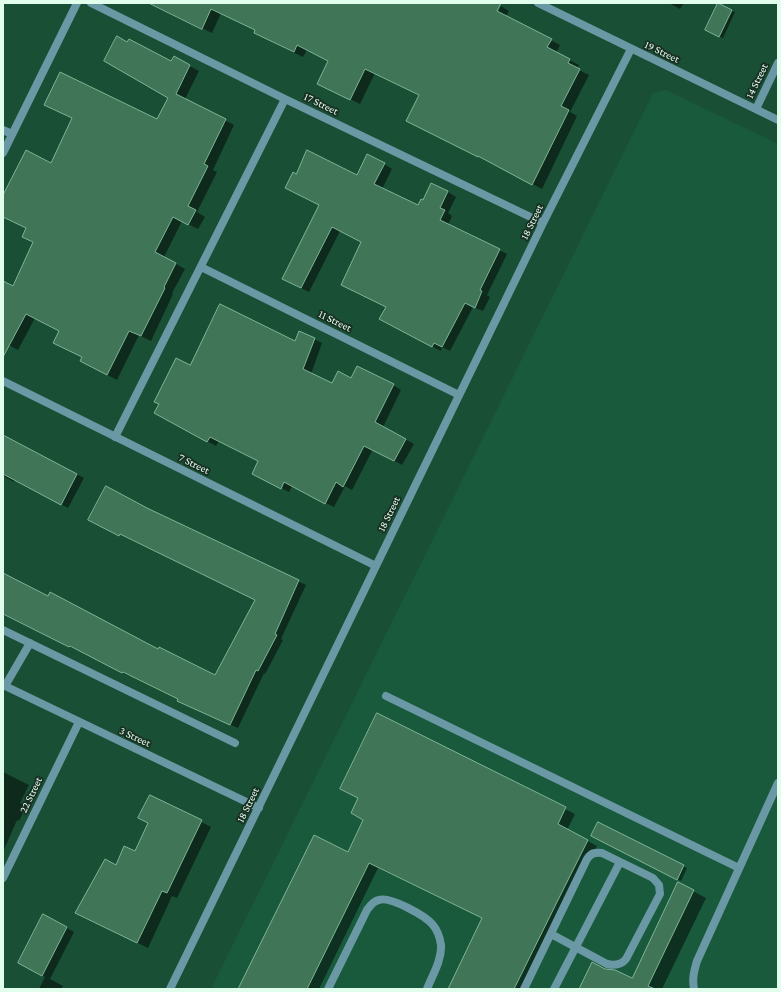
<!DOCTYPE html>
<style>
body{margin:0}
#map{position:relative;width:781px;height:992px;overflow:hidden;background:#194f35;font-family:"Crimson Pro",serif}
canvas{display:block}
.frame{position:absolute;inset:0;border:4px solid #e1fdec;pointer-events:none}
</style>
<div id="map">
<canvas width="781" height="992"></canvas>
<div class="frame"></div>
</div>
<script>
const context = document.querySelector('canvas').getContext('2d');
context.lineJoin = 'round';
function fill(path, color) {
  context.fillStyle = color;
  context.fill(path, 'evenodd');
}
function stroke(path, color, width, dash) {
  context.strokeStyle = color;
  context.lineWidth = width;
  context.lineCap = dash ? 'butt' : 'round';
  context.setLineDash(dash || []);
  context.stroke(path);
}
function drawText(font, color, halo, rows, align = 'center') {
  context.font = font + ' "Crimson Pro",serif';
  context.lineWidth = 3.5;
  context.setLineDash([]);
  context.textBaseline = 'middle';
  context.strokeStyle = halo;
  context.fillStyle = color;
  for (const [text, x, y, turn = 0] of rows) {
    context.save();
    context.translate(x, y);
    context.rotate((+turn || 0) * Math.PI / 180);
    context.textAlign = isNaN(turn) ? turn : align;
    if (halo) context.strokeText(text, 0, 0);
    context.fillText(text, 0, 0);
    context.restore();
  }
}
const built = new Path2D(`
 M666,90l112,54v845h-567l442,-896z`);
const shadow = new Path2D(`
 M151,3h343v12l2,1 5,-10 8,5 -3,5 54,29 -4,8 23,12 -2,4 12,6 -19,37 7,4 -35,73 -54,-29 -1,1 -70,-36 3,-30 -45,-22 -15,31 -32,-16 1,-27 -22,-11 -4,7 -38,-19 -9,-7 -35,-18 -9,20z
 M669,3h15l-4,6z
 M732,11l3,1 -12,26 -14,-6z
 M128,43l44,19 2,-4 25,13 -14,28 49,26 -21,45 4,2 -20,40 8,5 -7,12 -16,-8 -18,36 21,12 -13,24 1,1 -22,47 -12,-6 -22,45 -36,-19 2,-4 -22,-26 -26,-13 -17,32 -15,-8v-60l10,5 21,-44 -11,-6 4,-9 -24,-12v-18l49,-34 21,-45 -27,-14 112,15 11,-23z
 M384,164l8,5 -10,20 36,17 6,-5 8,-17 16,8 8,5 -8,16 4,3 -4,9 59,29 -20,41 3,2 -7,14 -10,-4 -23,44 -8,-4 -1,4 -52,-27 -2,-17 -25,-65 -22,-11 -31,61 -18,-9 29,-78 -34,-17 10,-13 61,1z
 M314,339l8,4 -11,31 22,11 19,-6 41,6 8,5 -18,37 31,17 -12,21 -29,-16 -21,41 -7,-4 -11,21 -42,-21 -3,6 -28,-14 -2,-17 -40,-20 -3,5 -52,-29 26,-50z
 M3,435l81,43 -16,30 -53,-29 -1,3 -11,-6z
 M146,509l160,76 -25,54 2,1 -18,34 -1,-1 -26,55 -53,-24 -6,-5 -49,-24 -1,1 -52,-27v1l-74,-35v-41l155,77 58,25 40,-76 -159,-77z
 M377,714l198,100 -8,16 30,16 -72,143h-76l34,-71 -105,-50 -59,121h-80l110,-136 15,-33 -5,-22 -18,-9z
 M3,772l26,13 -9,18 6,3 -7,15 -2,-1 -14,32z
 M150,796l61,31 -34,71 -5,-2 -24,52 -72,-35 59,-61 14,-29z
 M598,823l89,45 -6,13 -85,-43z
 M693,891l13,7 -44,91h-82l24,-19 29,10z
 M43,915l31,17 -24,47 13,7 -2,3h-22l6,-12 -19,-10z`);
const building = new Path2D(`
 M149,3h352l-4,8 55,28 -5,8 23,12 -2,4 12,6 -19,37 8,4 -37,75 -54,-29v1l-72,-36 13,-26 -54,-26 -15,31 -33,-16 11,-23 -31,-16 -3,7 -40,-19 1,-3 -44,-21 -9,20z
 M718,3l14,7 -13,27 -14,-7z
 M117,36l10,6 2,-3 42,22 3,-5 16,9 -14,29 50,25 -22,45 4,2 -20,40 8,4 -8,15 -15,-8 -18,35 21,11 -12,24 1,1 -24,48 -12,-5 -22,44 -27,-14 2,-4 -29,-14 6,-12 -33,-17 -23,43v-76l10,5 20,-44 -11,-5 4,-9 -23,-11v-22l23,-45 25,13 21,-45 -28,-13 16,-33 97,47 11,-21 -64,-37z
 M307,150l50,25 10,-21 18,9 -11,21 44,21 3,-6 2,1 8,-17 17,8 -8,17 5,2 -5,10 60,29 -20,41 2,1 -7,17 -10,-5 -23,44 -8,-4 -2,4 -53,-28 7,-12 -45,-22 20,-43 -29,-15 -31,61 -19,-9 37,-74 -34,-17 8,-16 3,2z
 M220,304l75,37 4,-10 16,7 -12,31 29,14 6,-12 13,7 6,-12 37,18 -19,38 31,17 -12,22 -30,-15 -21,41 -7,-5 -11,22 -41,-22 -3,7 -29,-15 6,-13 -48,-24 -3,5 -53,-29 5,-9 -5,-2 22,-44 14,7z
 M3,435l74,39 -16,31 -58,-31z
 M106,486l41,22 152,72 -24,54 2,1 -19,36 -2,-1 -26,55 -53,-24 1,-2 -55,-27 -1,1 -52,-27 -1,1 -66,-33v-41l45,23 2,-4 108,57 1,-2 56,28 40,-75 -135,-66 -1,2 -31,-16z
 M377,713l189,94 -8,17 30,16 -29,58 -45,91h-66l34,-71 -113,-55 -62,126h-69l76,-154 34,17 15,-32 -12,-7 7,-15 -18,-9z
 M150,795l52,25 -35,73 -5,-2 -25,52 -62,-30 30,-54 11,6 8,-19 11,5 13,-28 -10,-5z
 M598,822l86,43 -7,15 -86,-44z
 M678,882l16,8 -46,96 7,3h-76l13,-27 13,7 10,1 17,8z
 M43,914l24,13 -25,49 -24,-13z`);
const service = new Path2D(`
 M386,696l353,172
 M328,989l39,-79c3,-4 6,-9 12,-10 11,-4 47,16 54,25 5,6 7,13 8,20 1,15 -9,31 -14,44
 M524,989l63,-130c4,-6 8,-7 15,-6l51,25 6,7 1,9 -34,65c-5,6 -11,7 -19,5l-56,-30
 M554,989l66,-127
 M694,989c-2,-10 0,-18 3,-28l81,-178`);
const minor = new Path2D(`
 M91,3l194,96 258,124
 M538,3l240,117
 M756,109l22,-46
 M3,130l9,4
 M3,153l74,-150
 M201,267l258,128
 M3,381l373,185
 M115,437l170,-338
 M3,630l232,113
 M3,685l256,123
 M5,686l25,-43
 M3,878l76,-156
 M170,989l373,-766 88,-174`);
const streetNames = [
 ["19 Street",662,52,26],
 ["14 Street",757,81,-64],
 ["17 Street",321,104,26],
 ["18 Street",532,222,-64],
 ["11 Street",335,321,26],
 ["7 Street",194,464,26],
 ["18 Street",389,514,-64],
 ["3 Street",135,737,25],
 ["22 Street",31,795,-64],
 ["18 Street",248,805,-64]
];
fill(built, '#195a3d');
fill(shadow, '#0007');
fill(building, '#407558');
stroke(building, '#7eb495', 1);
stroke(service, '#6b98a5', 8);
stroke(minor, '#6b98a5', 8);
drawText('11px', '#e1fdec', '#192f23', streetNames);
</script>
